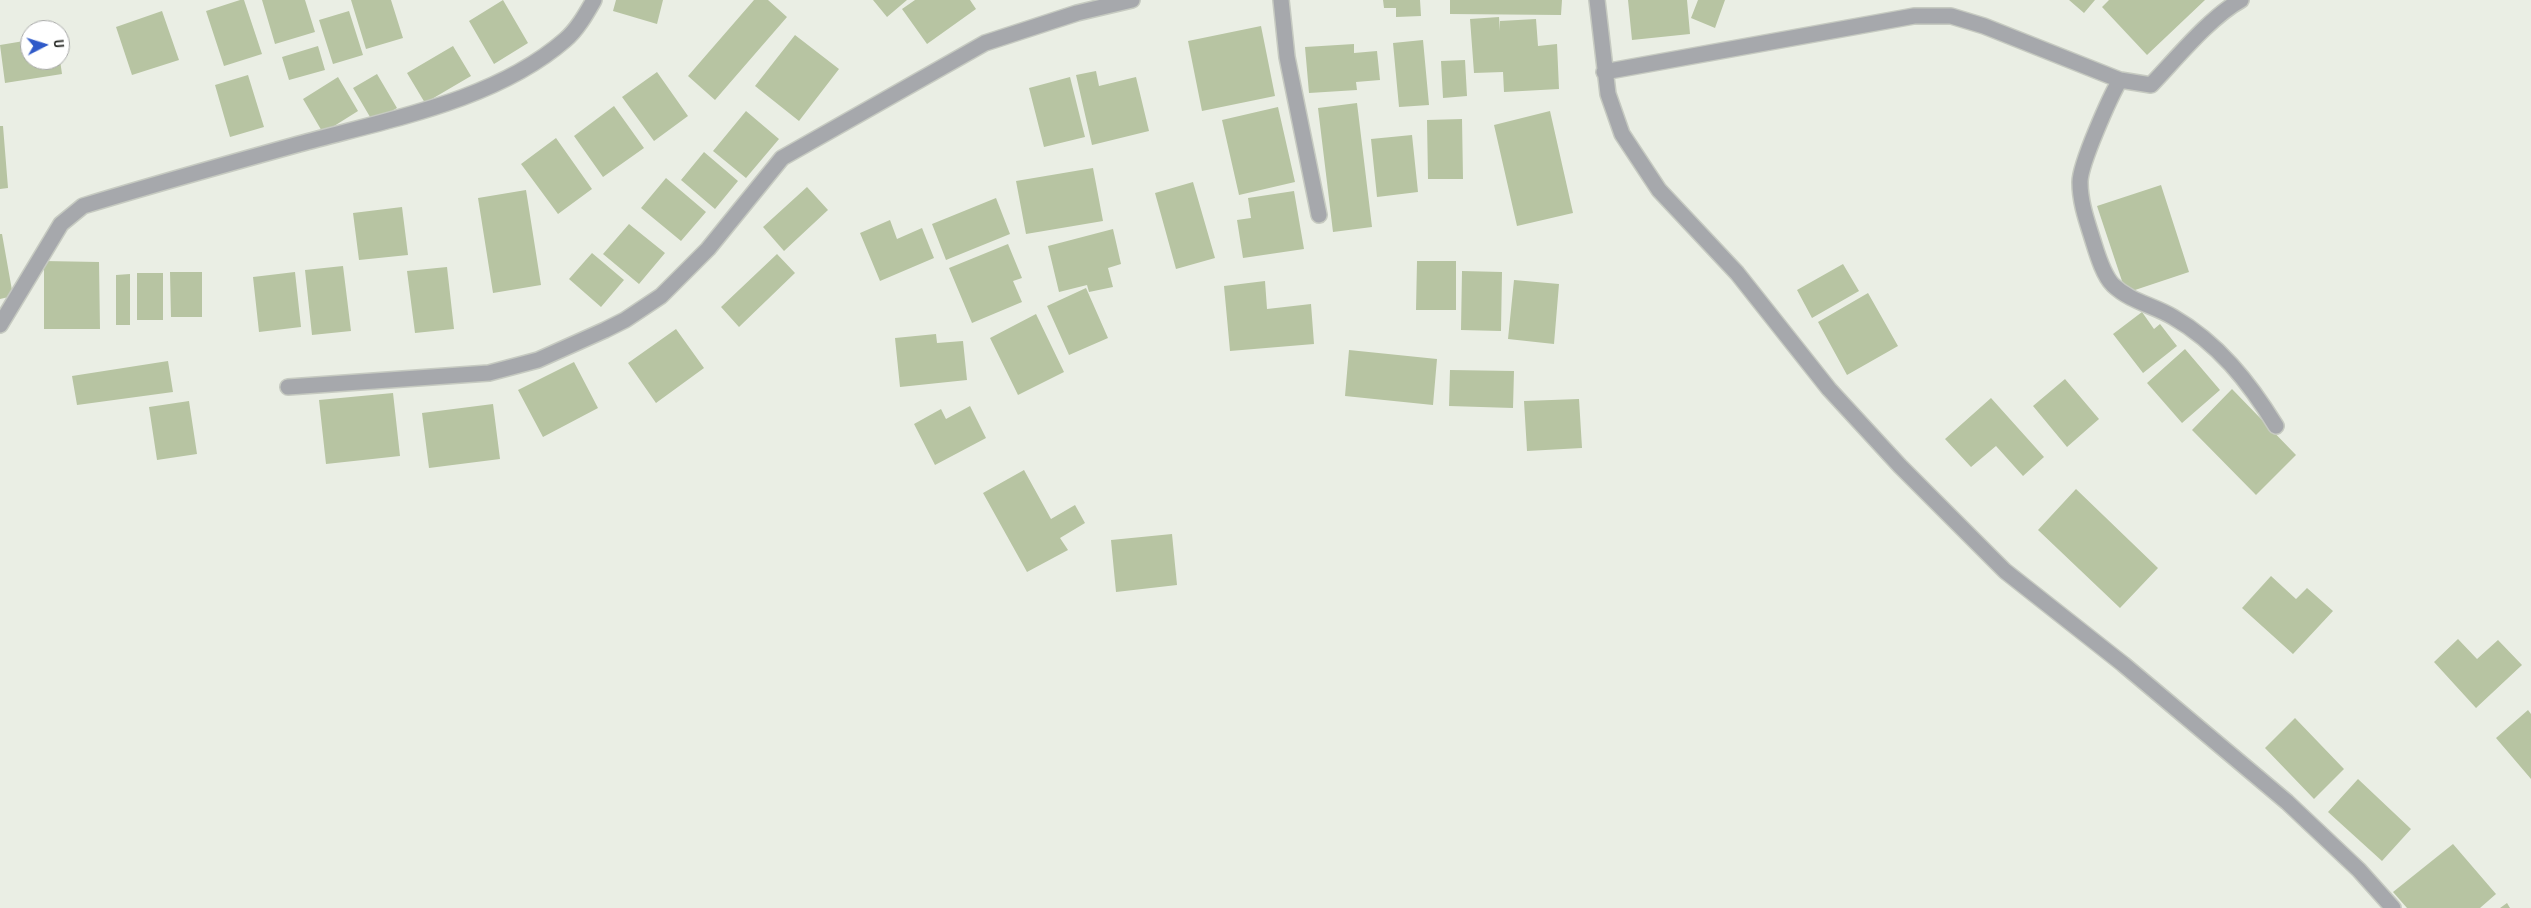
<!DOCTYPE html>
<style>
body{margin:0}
#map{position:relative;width:2531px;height:908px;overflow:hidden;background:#eaeee4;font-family:"Archivo Narrow",sans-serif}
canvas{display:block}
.north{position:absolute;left:20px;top:20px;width:50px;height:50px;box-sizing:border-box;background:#fff;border:1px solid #a7a8a7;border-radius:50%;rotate:85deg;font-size:14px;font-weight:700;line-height:20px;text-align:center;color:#242622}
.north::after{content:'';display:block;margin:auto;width:18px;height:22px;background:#2f5ac9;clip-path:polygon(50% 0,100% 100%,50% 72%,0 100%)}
</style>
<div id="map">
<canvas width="2531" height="908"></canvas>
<div class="north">U</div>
</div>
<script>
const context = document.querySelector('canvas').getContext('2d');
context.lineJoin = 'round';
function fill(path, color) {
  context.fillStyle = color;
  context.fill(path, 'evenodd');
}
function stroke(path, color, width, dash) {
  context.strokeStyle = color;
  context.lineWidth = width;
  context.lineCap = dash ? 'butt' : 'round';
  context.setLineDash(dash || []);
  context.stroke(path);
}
const building = new Path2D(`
 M240,0h4l18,54 -38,12 -18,-55z
 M262,0h43l10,32 -40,12z
 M351,0h40l12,38 -37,11z
 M503,0l25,43 -34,21 -25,-43z
 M616,0h47l-6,24 -44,-13z
 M754,0h14l19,17 -72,83 -27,-24z
 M873,0h34l-20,17z
 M915,0h55l6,9 -49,35 -25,-35z
 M1383,0h37l1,16 -25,1v-9h-12z
 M1450,0h112l-1,15 -111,-1z
 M1628,0h59l3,34 -58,6z
 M1698,0h27l-10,28 -24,-10z
 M2069,0h26l-11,13z
 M2109,0h96l-58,55 -45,-48z
 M162,11l17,49 -47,15 -16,-48z
 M349,11l14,44 -30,9 -14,-44z
 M1499,17l1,14v-10l36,-2 2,27 19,-2 2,45 -55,3 -1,-20 -29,1 -4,-54z
 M1261,26l14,70 -73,15 -14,-70z
 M795,35l44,34 -40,52 -44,-35z
 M30,40v20h30l2,14 -57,9 -5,-38z
 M1423,40l6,65 -30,2 -6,-64z
 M1354,44v9l23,-2 3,29 -24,2 1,8 -48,3 -4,-46z
 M318,46l7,24 -36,10 -7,-23z
 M453,46l18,30 -46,27 -18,-30z
 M1465,60l2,36 -24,2 -2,-37z
 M1096,71l3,15 37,-9 13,54 -57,14 -16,-70z
 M657,72l31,44 -34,25 -32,-44z
 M377,74l20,34 -24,14 -20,-34z
 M248,75l16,52 -34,10 -15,-52z
 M338,77l20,34 -35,22 -20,-34z
 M1070,77l15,60 -41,10 -15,-59z
 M1357,103l15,124 -39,5 -15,-124z
 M614,106l30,42 -41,29 -29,-41z
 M1278,107l17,75 -56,13 -17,-75z
 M746,111l33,28 -33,39 -33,-27z
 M1550,111l23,102 -56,13 -23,-101z
 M1462,119l1,60h-35l-1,-59z
 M0,126h3l5,62 -8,1z
 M1412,135l6,57 -41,5 -6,-58z
 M556,138l36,51 -34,25 -37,-50z
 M704,152l34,29 -23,28 -34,-29z
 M1093,168l10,53 -77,13 -10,-53z
 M666,178l40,34 -25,29 -40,-33z
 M1193,182l22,76 -39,11 -21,-76z
 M2161,185l28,87 -63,21 -29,-87z
 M807,187l21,23 -44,41 -21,-24z
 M526,190l15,95 -48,8 -15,-95z
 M1294,191l10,58 -61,9 -6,-38 14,-2 -3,-20z
 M996,198l14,36 -64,26 -14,-36z
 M402,207l6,48 -49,5 -6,-47z
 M890,220l7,19 25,-11 12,30 -54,23 -20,-48z
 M629,224l36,29 -26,31 -36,-30z
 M1113,229l8,35 -13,4 5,19 -24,5 -2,-7 -28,7 -11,-46z
 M0,234h2l11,62 -13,3z
 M1008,244l14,34 -9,3 9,21 -50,21 -23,-55z
 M592,253l32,27 -23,27 -32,-28z
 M777,254l18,19 -56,54 -18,-20z
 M44,261l55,1 1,67h-56z
 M1417,261h39v49h-40z
 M1843,264l16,27 -47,27 -15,-28z
 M343,266l8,65 -39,4 -7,-65z
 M447,267l7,62 -39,4 -8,-62z
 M1462,271l40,1 -1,59 -40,-1z
 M170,272h32v45h-31z
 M295,272l6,55 -42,5 -6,-55z
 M137,273h26v47h-26z
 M130,274v51h-14v-50z
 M1514,280l45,4 -5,60 -46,-5z
 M1265,281l2,28 44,-5 3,40 -84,7 -6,-65z
 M1086,288l22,50 -39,17 -22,-49z
 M1868,293l30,53 -51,29 -29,-53z
 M2142,312l12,17 6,-5 17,22 -34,27 -30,-39z
 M1036,314l28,58 -46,23 -28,-57z
 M676,329l28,39 -48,35 -28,-40z
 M936,334l1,9 26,-2 4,39 -67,7 -5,-49z
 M2185,349l35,41 -38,33 -35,-40z
 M1349,350l88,9 -4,46 -88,-9z
 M168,361l5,31 -96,13 -5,-29z
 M574,362l24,46 -55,29 -25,-47z
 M1450,370l64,1 -1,37 -64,-2z
 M2065,379l34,40 -32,28 -34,-41z
 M2232,389l64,66 -40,40 -64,-65z
 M393,393l7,63 -74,8 -7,-64z
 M1991,398l53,59 -21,19 -27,-30 -25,21 -26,-28z
 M1579,399l3,49 -55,3 -3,-50z
 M189,401l8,53 -40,6 -8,-53z
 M493,404l7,55 -71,9 -7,-55z
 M970,406l16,32 -51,27 -21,-41 27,-15 5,10z
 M1024,470l27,49 24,-14 10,18 -25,15 8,12 -41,22 -44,-79z
 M2076,489l82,79 -38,40 -82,-78z
 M1172,534l5,51 -61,7 -5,-52z
 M2271,576l25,23 11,-11 26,23 -40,43 -51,-46z
 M2458,639l19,20 21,-19 24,25 -46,43 -42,-46z
 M2528,710l3,4v65l-35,-41z
 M2295,718l49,51 -30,30 -49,-51z
 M2358,779l53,50 -29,32 -54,-49z
 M2453,844l43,50 -16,14h-73l-14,-16z
 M2507,903l3,5h-10z`);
const street = new Path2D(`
 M1281,0l6,57 32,158
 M1597,0l11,94 14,40 37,56 78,83 92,116 71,77 105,105 118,93 164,138 72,68 34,38
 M2241,0c-31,17 -65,59 -90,85l-31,-5c-10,17 -40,84 -40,102 0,22 8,42 14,62 4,13 10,32 19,41 18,17 40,20 60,32 45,26 76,65 103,109
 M1604,72l310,-56h37l33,10 136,54
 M0,325l61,-101 22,-18c72,-22 144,-42 216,-62 87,-24 196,-43 266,-104 12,-10 21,-26 29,-40
 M288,387l201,-14 49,-13 67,-30 20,-10 36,-24 47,-47 74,-91 203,-115 92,-30 55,-13`);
fill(building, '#b7c4a2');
stroke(street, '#c6cac1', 18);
stroke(street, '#a6a8ac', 15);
</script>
